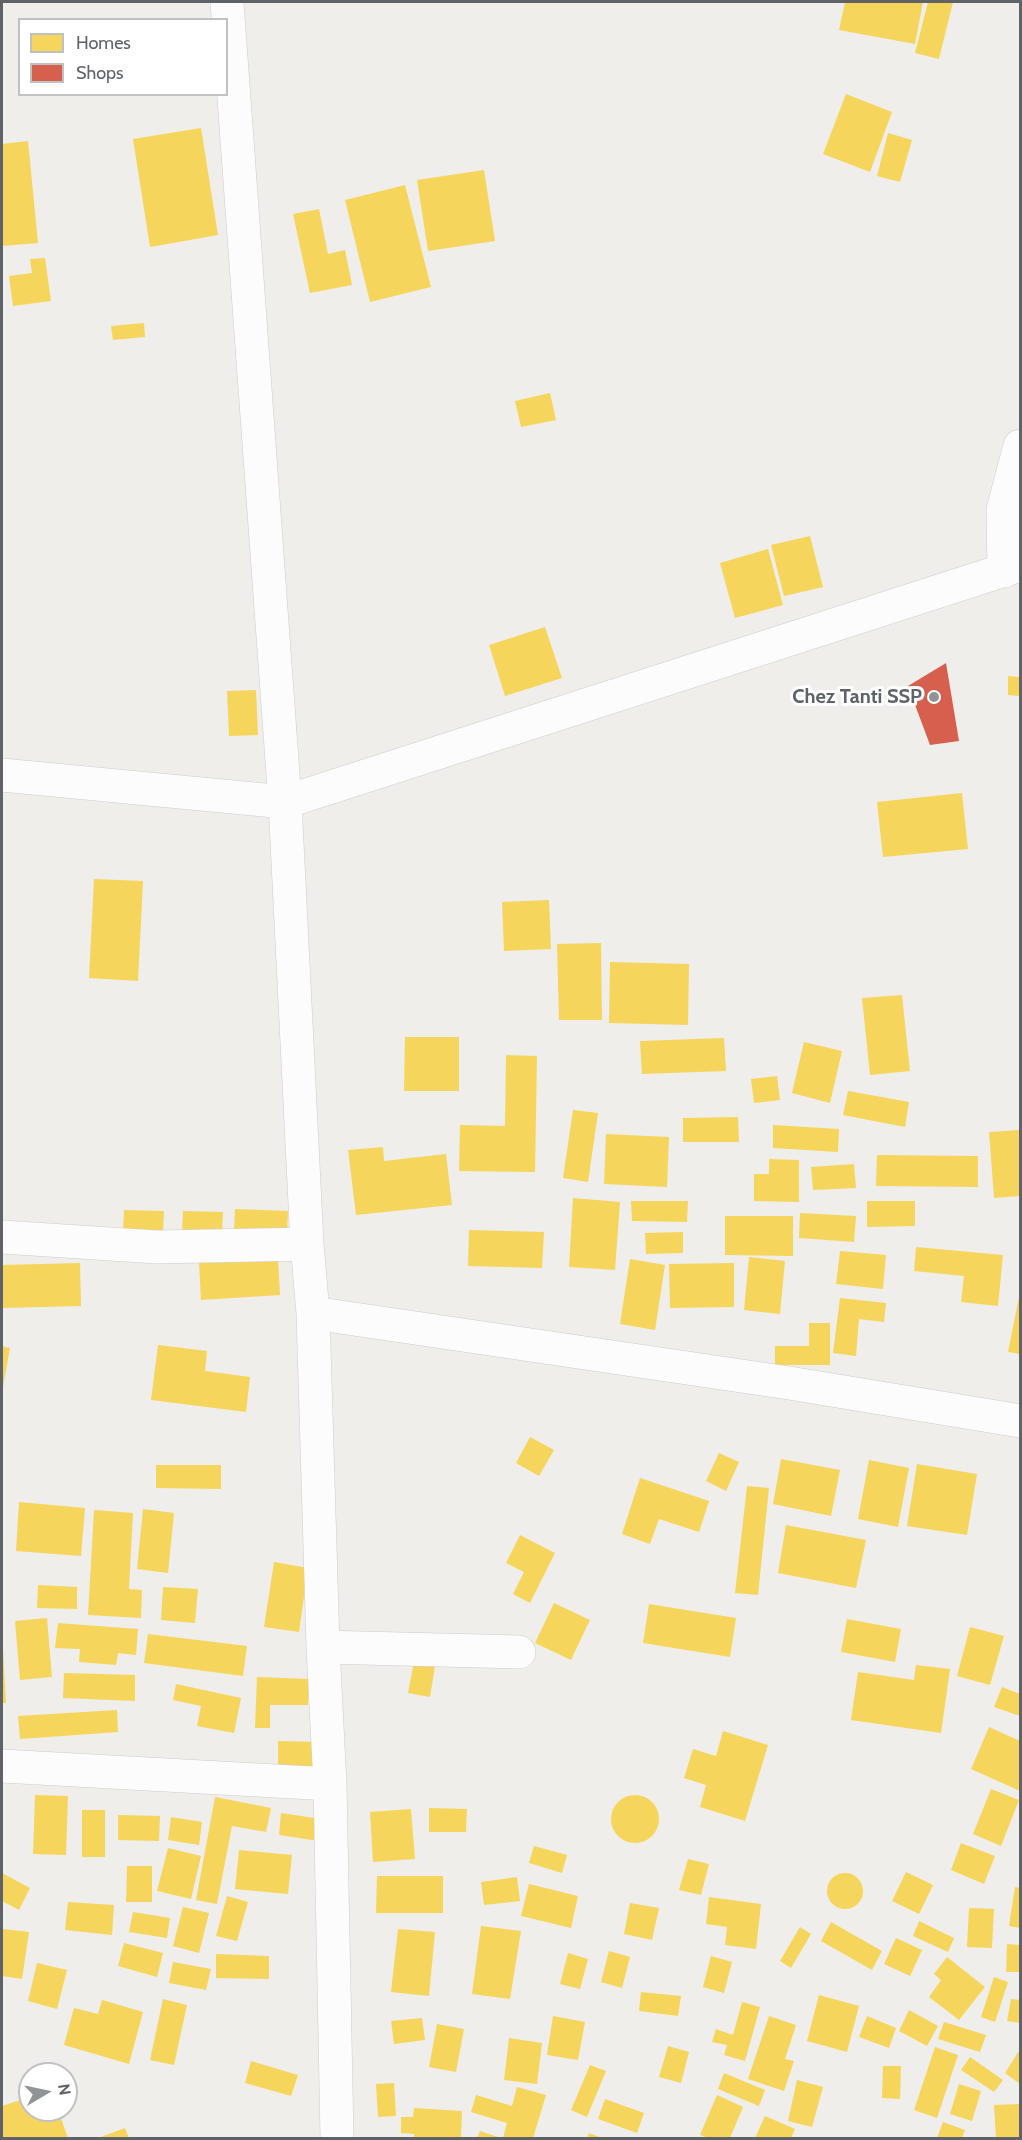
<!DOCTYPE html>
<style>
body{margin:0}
#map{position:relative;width:1022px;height:2140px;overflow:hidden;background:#efeeea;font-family:Cabin,sans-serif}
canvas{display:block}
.frame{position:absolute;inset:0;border:3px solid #5f6368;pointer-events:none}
.legend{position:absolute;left:18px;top:18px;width:210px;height:78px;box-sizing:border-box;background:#fff;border:2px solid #bfc1c3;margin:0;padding:8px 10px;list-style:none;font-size:18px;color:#5f6368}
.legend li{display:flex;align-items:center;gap:12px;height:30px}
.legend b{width:30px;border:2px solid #bfc1c3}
.north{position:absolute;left:18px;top:2062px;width:60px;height:60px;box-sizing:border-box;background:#fff;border:2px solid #bfc1c3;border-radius:50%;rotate:81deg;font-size:16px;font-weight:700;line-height:24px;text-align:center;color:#5f6368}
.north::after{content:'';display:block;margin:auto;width:21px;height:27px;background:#919496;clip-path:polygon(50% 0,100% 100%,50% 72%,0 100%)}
</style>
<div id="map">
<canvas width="1022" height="2140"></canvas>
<div class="frame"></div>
<ul class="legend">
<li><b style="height:16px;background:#f6d55c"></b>Homes</li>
<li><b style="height:16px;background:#d6604d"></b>Shops</li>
</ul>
<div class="north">N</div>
</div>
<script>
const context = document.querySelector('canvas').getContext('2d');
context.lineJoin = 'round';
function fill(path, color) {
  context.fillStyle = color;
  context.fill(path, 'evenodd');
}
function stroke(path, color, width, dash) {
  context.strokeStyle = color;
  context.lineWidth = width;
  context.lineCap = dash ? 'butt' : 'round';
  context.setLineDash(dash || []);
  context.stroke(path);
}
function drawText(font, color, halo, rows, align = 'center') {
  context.font = font + ' Cabin,sans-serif';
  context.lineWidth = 6;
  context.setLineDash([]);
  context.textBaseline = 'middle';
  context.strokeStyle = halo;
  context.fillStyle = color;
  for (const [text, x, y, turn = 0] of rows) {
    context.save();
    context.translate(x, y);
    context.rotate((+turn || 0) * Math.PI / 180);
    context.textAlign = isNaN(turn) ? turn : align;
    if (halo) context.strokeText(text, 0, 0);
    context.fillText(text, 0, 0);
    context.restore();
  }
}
const homes = new Path2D(`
 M845,2h78l-8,42 -76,-14z
 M928,2h25l-14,57 -24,-6z
 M846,94l46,18 -22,60 -47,-18z
 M201,128l17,107 -68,12 -17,-108z
 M888,133l24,7 -12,42 -23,-6z
 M28,141l10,102 -36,3v-102z
 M484,170l11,71 -67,10 -11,-71z
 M405,185l26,102 -61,15 -25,-102z
 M319,209l9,45 17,-4 7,35 -42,8 -17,-79z
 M45,258l6,43 -38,5 -4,-30 23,-3 -2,-14z
 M144,323l1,14 -32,3 -2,-14z
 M550,393l6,27 -35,7 -6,-26z
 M810,536l13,51 -39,9 -13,-51z
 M768,549l15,56 -48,13 -15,-55z
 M545,627l17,51 -57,18 -16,-51z
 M1008,676l12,1v19l-12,-1z
 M256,690l2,45 -29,1 -2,-45z
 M962,793l6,56 -85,8 -6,-55z
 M94,879l49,2 -5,100 -49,-3z
 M549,900l2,49 -47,2 -2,-49z
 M601,943l1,77h-43l-2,-76z
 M610,962l79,2 -1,61 -79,-2z
 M902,995l8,76 -40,4 -8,-77z
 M405,1037h54v54h-55z
 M724,1038l2,33 -84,3 -2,-33z
 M804,1042l38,9 -12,52 -38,-10z
 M506,1055l31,1 -2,116 -76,-1 1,-46 45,1z
 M777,1076l3,24 -26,3 -3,-24z
 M848,1091l61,11 -4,25 -62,-12z
 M573,1110l25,3 -10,69 -25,-4z
 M738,1117l1,25h-56v-24z
 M773,1125l66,4 -1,23 -65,-4z
 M1020,1130v66l-26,2 -5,-66z
 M606,1134l63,3 -2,50 -63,-3z
 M383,1147l1,14 62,-7 6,51 -96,10 -8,-65z
 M877,1155l101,1v31l-102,-1z
 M769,1159l30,1v42l-45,-1v-27h15z
 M854,1164l2,24 -43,2 -2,-23z
 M573,1198l47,4 -5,68 -46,-3z
 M631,1201h57l-1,21 -55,-1z
 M867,1201h48v25l-48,1z
 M235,1209l53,2 -1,22 -53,-2z
 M124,1210l40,1 -1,22 -40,-1z
 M183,1211l40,1 -1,22 -40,-2z
 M800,1213l56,3 -2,26 -55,-4z
 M725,1216h68v40l-68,-1z
 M469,1230l75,2 -2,36 -74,-2z
 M683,1232v21l-37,1 -1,-21z
 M916,1247l87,8 -5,51 -37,-4 3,-26 -50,-5z
 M840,1251l46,4 -3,34 -47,-5z
 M278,1257l2,38 -79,5 -2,-38z
 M749,1257l36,4 -5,53 -36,-4z
 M630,1259l35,6 -10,65 -35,-6z
 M80,1263l1,43 -79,2v-43z
 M734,1263v44l-64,1 -1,-44z
 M1019,1297h1v57l-12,-2z
 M840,1298l46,5 -2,19 -25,-3 -3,37 -23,-3z
 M809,1323h21v42h-55v-19h34z
 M158,1345l49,6 -2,20 45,6 -4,35 -95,-12z
 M2,1346l8,2 -7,39h-1z
 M530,1437l24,13 -15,26 -23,-13z
 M719,1453l20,9 -13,29 -20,-10z
 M781,1459l59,11 -9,46 -58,-12z
 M869,1460l40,8 -11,59 -40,-8z
 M917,1464l60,10 -10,61 -60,-9z
 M156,1465h65v24l-65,-1z
 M640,1478l69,23 -10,31 -40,-13 -9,25 -28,-10z
 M747,1486l22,2 -11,107 -23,-2z
 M19,1502l66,6 -4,48 -65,-5z
 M143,1509l31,4 -6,60 -31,-4z
 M94,1510l39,3 -4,76 13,1 -1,28 -53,-3z
 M786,1525l80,15 -10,48 -78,-15z
 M520,1535l35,18 -25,50 -17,-9 11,-22 -18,-9z
 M274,1562l34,6 -9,64 -35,-5z
 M38,1585l39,2v22l-40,-1z
 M163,1587l35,2 -3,34 -34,-3z
 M554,1603l36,17 -19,40 -36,-17z
 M649,1604l87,14 -6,39 -87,-14z
 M47,1618l5,59 -32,3 -5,-59z
 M847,1619l54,10 -6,33 -54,-10z
 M58,1623l80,6 -2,26 -18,-2 -2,12 -37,-3 1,-13 -25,-1z
 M970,1627l34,9 -14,49 -33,-9z
 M148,1634l99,12 -4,30 -99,-13z
 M2,1649h1l3,54h-4z
 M414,1662l21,4 -5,31 -22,-4z
 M916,1665l34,4 -9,64 -90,-13 7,-48 56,8z
 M64,1673l71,2v26l-72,-3z
 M257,1677l52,2 -1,26h-38v23h-15z
 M176,1684l65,14 -7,35 -37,-7 4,-20 -28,-6z
 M1002,1687l18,7v22l-26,-9z
 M117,1710l1,22 -98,7 -2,-23z
 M989,1727l31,14v50l-49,-22z
 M723,1731l45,14 -23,76 -45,-14 6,-22 -22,-7 9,-29 23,7z
 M278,1741l42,1 -1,29 -41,-2z
 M991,1789l28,11 -18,46 -28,-12z
 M35,1795l33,1 -2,59 -33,-1z
 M611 1819a24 24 0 1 1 48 0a24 24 0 1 1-48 0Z
 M215,1797l56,11 -5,24 -34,-6 -15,78 -21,-4z
 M429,1808l38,1 -1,23h-37z
 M411,1809l4,50 -42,3 -3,-50z
 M82,1810h23v47h-23z
 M281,1813l40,6 -2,22 -40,-6z
 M118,1815l42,1 -1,25 -41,-1z
 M171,1817l31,5 -3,23 -31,-5z
 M961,1843l34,13 -11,28 -33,-14z
 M534,1846l33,9 -5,18 -33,-10z
 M168,1848l33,8 -10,43 -34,-8z
 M239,1850l53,5 -4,39 -53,-5z
 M688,1859l21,5 -8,31 -22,-5z
 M127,1866h25v36h-26z
 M906,1872l27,13 -14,29 -27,-13z
 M2,1873l28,15 -11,22 -17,-9z
 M827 1891a18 18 0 1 1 36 0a18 18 0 1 1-36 0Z
 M377,1876h66v37h-67z
 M517,1877l3,24 -36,4 -3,-23z
 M529,1884l49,12 -7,32 -50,-12z
 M1015,1887l5,1v40l-11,-2z
 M227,1896l21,6 -11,39 -21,-5z
 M709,1897l52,7 -5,45 -31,-4 2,-18 -21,-3z
 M68,1902l46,3 -2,30 -47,-5z
 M630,1903l29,5 -7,32 -28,-6z
 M183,1907l26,6 -10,40 -26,-7z
 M969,1908l25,1 -2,39 -25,-1z
 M133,1912l37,6 -3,20 -38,-6z
 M919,1921l35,17 -6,14 -35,-16z
 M831,1922l51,29 -10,19 -51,-29z
 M481,1926l40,5 -11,68 -38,-5z
 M800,1927l11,7 -20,34 -11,-7z
 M3,1929l26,3 -7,47 -20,-3z
 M398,1929l37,3 -6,64 -38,-4z
 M896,1938l26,12 -12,26 -26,-12z
 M124,1943l39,10 -6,24 -39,-11z
 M1007,1944l13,1v27h-14z
 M609,1951l21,6 -8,31 -21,-6z
 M568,1953l20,6 -8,30 -20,-5z
 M216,1954l53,2v23l-53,-1z
 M711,1956l21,6 -8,31 -21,-6z
 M947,1957l38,30 -26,33 -30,-23 12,-17 -7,-6z
 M173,1962l38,7 -5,21 -37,-7z
 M37,1963l30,7 -10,39 -29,-8z
 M994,1977l14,5 -13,40 -14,-5z
 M641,1992l40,4 -3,20 -39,-5z
 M819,1995l40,11 -12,46 -40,-11z
 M163,1999l24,6 -13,60 -24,-5z
 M1011,1999l9,1v23l-13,-2z
 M102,2000l41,12 -14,52 -65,-19 10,-37 24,6z
 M742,2002l18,5 -15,54 -21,-6 3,-10 -15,-3 4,-13 17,6z
 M909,2010l29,16 -11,20 -28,-15z
 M553,2016l32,6 -7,38 -31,-5z
 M769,2016l27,9 -11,34 9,2 -10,30 -36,-12z
 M867,2016l29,12 -7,20 -30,-11z
 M422,2018l3,22 -31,4 -3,-23z
 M944,2022l42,13 -6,17 -42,-13z
 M437,2024l27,5 -8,43 -27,-5z
 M509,2038l33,5 -5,41 -33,-4z
 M668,2046l21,6 -8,31 -22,-6z
 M935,2047l23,8 -21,63 -23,-8z
 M1019,2051l1,1v32l-15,-11z
 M970,2057l33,23 -9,12 -33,-22z
 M251,2061l47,14 -7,21 -46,-13z
 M590,2065l16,6 -19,46 -16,-7z
 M883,2066h18l-1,33 -18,-1z
 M724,2073l41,17 -6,16 -41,-17z
 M797,2080l26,7 -11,40 -24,-6z
 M394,2083l2,33 -18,1 -2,-33z
 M959,2084l22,7 -9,30 -22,-7z
 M517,2087l29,8 -13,43h-30l4,-15 -36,-11 5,-17 36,11z
 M717,2095l26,12 -13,31h-21l-9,-3z
 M30,2097v13h28l10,28h-66v-32z
 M605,2099l39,14 -7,20 -39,-14z
 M1020,2104v34h-24l-2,-33z
 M414,2108l48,3 -1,27h-47v-4l-13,-1v-16h12z
 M765,2116l30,13 -4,9h-36z
 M943,2122l22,8 -3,8h-25z
 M125,2128l4,10h-31z
 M480,2131l21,7h-24z
 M589,2133l13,5h-15z`);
const shops = new Path2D(`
 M946,663l13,78 -29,4 -22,-59z`);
const minor = new Path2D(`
 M227,2l58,800 22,442 6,69 10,334 7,137 7,354
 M1004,571l-1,-61 17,-64
 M2,775l283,27 735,-237
 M2,1237l155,10 150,-3
 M313,1313l476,70 231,38
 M323,1647l196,5
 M2,1766l328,18`);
const markers = [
 [934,697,6,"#919496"]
];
const poiNames = [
 ["Chez Tanti SSP",922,697]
];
fill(homes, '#f6d55c');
fill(shops, '#d6604d');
stroke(minor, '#cbcccc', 34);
stroke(minor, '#fdfcfc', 33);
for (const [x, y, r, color] of markers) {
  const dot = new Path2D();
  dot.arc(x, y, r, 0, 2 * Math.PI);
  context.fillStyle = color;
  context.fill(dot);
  stroke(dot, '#fff', 2);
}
drawText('bold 20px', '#5f6368', '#fff', poiNames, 'right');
</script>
